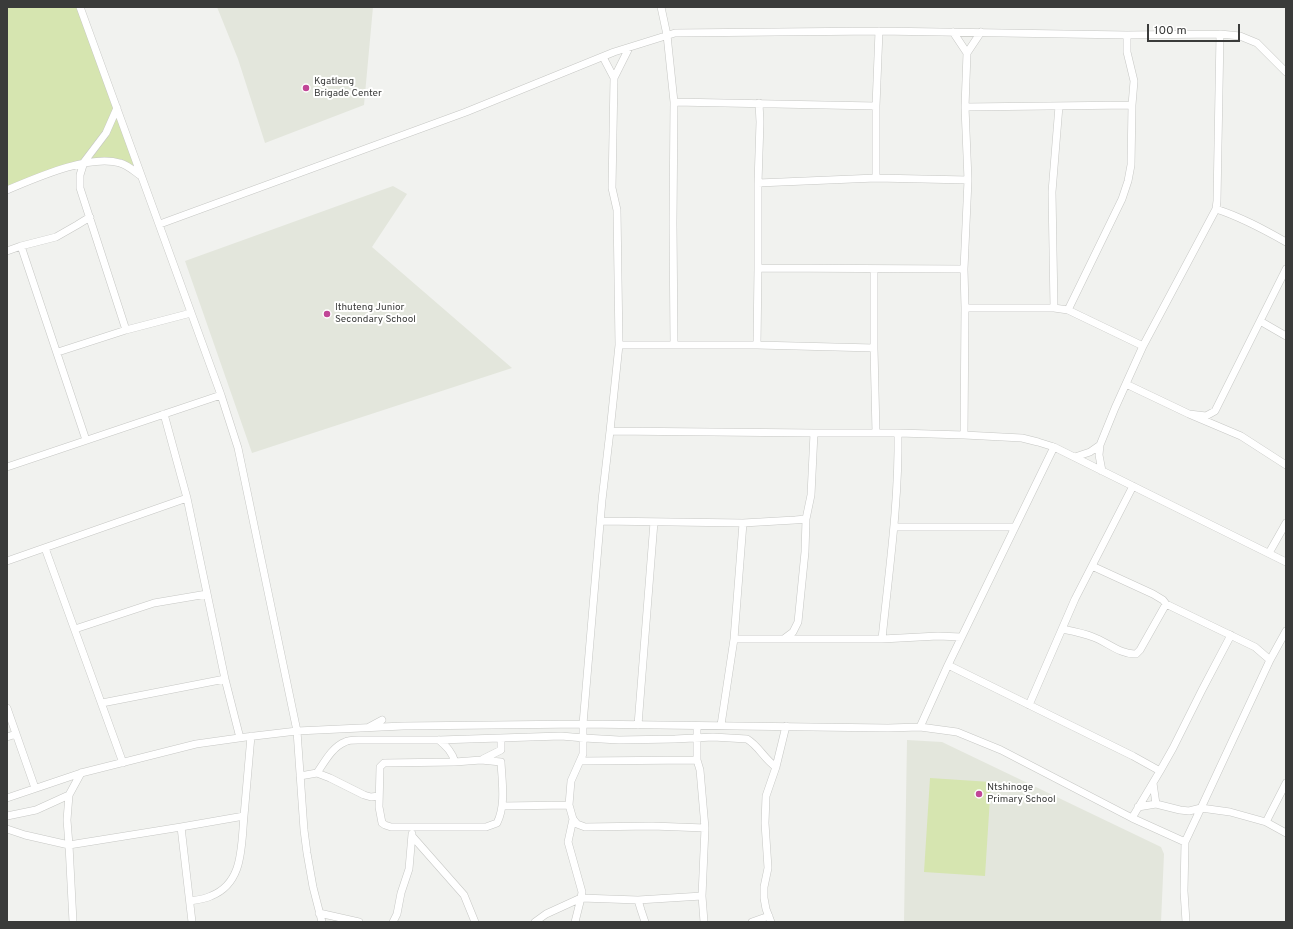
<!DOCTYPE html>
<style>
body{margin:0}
#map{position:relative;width:1293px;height:929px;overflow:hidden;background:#f1f2ef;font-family:Overpass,sans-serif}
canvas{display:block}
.frame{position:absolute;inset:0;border:8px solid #3a3b3a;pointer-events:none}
.scale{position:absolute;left:1147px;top:24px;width:93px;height:18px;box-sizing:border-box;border:2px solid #3a3b3a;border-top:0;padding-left:5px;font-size:12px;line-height:14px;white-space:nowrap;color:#3a3b3a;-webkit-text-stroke:3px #fffffe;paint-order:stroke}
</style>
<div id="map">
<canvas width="1293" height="929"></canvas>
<div class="frame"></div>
<div class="scale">100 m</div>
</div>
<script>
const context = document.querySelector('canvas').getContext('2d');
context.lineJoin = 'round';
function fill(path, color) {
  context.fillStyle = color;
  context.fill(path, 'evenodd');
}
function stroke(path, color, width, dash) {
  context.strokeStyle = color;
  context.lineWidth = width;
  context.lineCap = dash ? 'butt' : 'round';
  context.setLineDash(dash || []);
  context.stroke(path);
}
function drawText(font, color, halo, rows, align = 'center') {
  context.font = font + ' Overpass,sans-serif';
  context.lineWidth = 4;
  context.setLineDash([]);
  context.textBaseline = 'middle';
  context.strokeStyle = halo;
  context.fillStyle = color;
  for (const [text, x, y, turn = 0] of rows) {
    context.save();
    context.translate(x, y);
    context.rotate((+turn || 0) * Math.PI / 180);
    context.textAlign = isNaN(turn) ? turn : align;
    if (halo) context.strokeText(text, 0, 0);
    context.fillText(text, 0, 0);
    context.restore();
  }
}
const built = new Path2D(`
 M217,7h156l-9,98 -99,38 -27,-84z
 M393,186l14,8 -35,53 140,121 -260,85 -67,-192z
 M907,740l35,2 219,105 3,7 -3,68h-257z`);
const green = new Path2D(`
 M7,7h73l61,169 -19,-13 -38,-1 -77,28z
 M930,778l61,4 -6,94 -61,-4z`);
const minor = new Path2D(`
 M80,7l141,388 17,53 59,283 7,99 3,23 6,34 9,35
 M661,7l6,28 7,67 202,4
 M953,32l14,21
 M1127,35v17l7,29 -2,24
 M603,57l11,21
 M965,107l167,-2 -1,60 -3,16 -6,18 -54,111
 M117,108l-11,25 -22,29 -4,13v13l46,142
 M876,178v-72l3,-75
 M758,183l2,-61 -1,-19
 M7,190c29,-12 82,-36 113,-27 8,2 15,9 21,13
 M1216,209c25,8 47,20 70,33
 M160,224l306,-112 148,-60 61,-19 204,-2 248,4 93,-1 20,2 17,7 29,29
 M21,246l35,-9 21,-12 13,-8
 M7,251l14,-5 65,194
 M758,268v-85l118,-5 92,2
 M965,308l-1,-39 4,-89 -3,-73 2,-54 14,-21
 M1054,308l-2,-116 7,-86
 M1260,321l26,15
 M619,345h138l1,-77 206,1
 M674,345l-1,-122 1,-121
 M757,345l117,3v-79
 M874,348l2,85
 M58,352l68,-22 65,-17
 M1126,384l63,30 52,22 45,29
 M164,414l23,84 38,181 15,59
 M1189,414l17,2 9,-5 71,-142
 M610,431l9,-86 -2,-135 -5,-22 2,-110 15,-30
 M964,435l1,-127h89l14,2 75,36
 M1100,445l-1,10 3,16
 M1075,457l15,-5 10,-7 15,-37 28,-62 73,-137 1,-8 3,-167
 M7,467l214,-72
 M601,521l142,2 52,-3 11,-1 5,-24 3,-62
 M894,527h120
 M45,548l78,215
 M1269,553l17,-30
 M7,561l180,-63
 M1166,604l89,43 15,13
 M75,629l79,-26 53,-9
 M1062,629c10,2 21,4 31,8 14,5 28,18 43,17l4,-4 26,-46 -3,-4 -10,-6 -61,-28
 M785,638l8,-6 5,-10 7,-70 1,-33
 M734,639l9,-116
 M882,639c7,-69 17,-137 16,-206
 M948,665l185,91 27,15 -28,47
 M102,703l123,-24
 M1029,705l46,-106 58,-113
 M7,708l28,80
 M638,725l16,-203
 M721,725l13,-86h148l56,-3 23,1
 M369,727l13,-7
 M920,727l28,-62 106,-218 232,115
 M7,737l9,-3
 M439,740c8,7 13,12 16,22
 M483,759l18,-9v-12
 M481,760l20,2c1,20 5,43 -4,61l-11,4h-95l-6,-2 -3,-2 -3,-16 1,-40 4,-4 71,-1z
 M697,760l3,10 5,58 -3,68 2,26
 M581,761l116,-1v-34
 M1160,771l13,-23 29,-58 29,-55
 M81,773l-12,22 -2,25 2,25 112,-18
 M317,773c7,-10 15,-26 28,-31 3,-2 9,-2 13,-2h81l122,-4 23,2 35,2 56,-1 38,-2 34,2c12,7 17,20 29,28
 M300,776l17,-3 13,5 34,17 7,2 8,-1
 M1153,783l3,21
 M7,798l74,-25 115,-29 50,-7 51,-6 106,-5 180,-2 305,4 32,-1 37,5 44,18 131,68 53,24
 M502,806l67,-1
 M1138,807l18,-3 24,6 9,1 12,-3 69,-148 16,-29
 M7,816l29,-6 33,-15
 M1266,822l20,-39
 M705,828l-53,-2 -67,1 -8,-3 -4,-5 -4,-14 2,-24 12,-27v-30l19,-224 8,-69 204,2h84l66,2 58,3 16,4 16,5
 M7,829l18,6 44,10 4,77
 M412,836l52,59 11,27
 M638,900l64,-4
 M190,901c7,-1 15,-2 21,-5 33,-13 30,-50 33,-80
 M319,913l40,9
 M192,922l-11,-95 63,-11 7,-80
 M393,922l4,-8 4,-21 8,-24 3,-35
 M535,922l11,-8 35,-16 1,-6 -14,-50 5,-23
 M575,922l6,-24 57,2 3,10 4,12
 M752,922l17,-6
 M771,922l-5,-13 -2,-11v-11l4,-19 -3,-45 1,-27 10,-29 10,-41
 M1186,922l-2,-31 1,-49 16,-34 29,4 36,10 20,11`);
const markers = [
 [306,88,4,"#c14697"],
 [327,314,4,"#c14697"],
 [979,794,4,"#c14697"]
];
const poiNames = [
 ["Kgatleng",314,82],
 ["Brigade Center",314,94],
 ["Ithuteng Junior",335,308],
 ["Secondary School",335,320],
 ["Ntshinoge",987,788],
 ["Primary School",987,800]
];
fill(built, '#e3e6dc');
fill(green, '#d6e5b0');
stroke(minor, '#c6c7c4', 8);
stroke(minor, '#fff', 7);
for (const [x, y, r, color] of markers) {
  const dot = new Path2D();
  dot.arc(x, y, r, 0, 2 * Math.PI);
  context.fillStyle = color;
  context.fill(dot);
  stroke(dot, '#fffffe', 1.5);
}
drawText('10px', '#3a3b3a', '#fffffe', poiNames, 'left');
</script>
